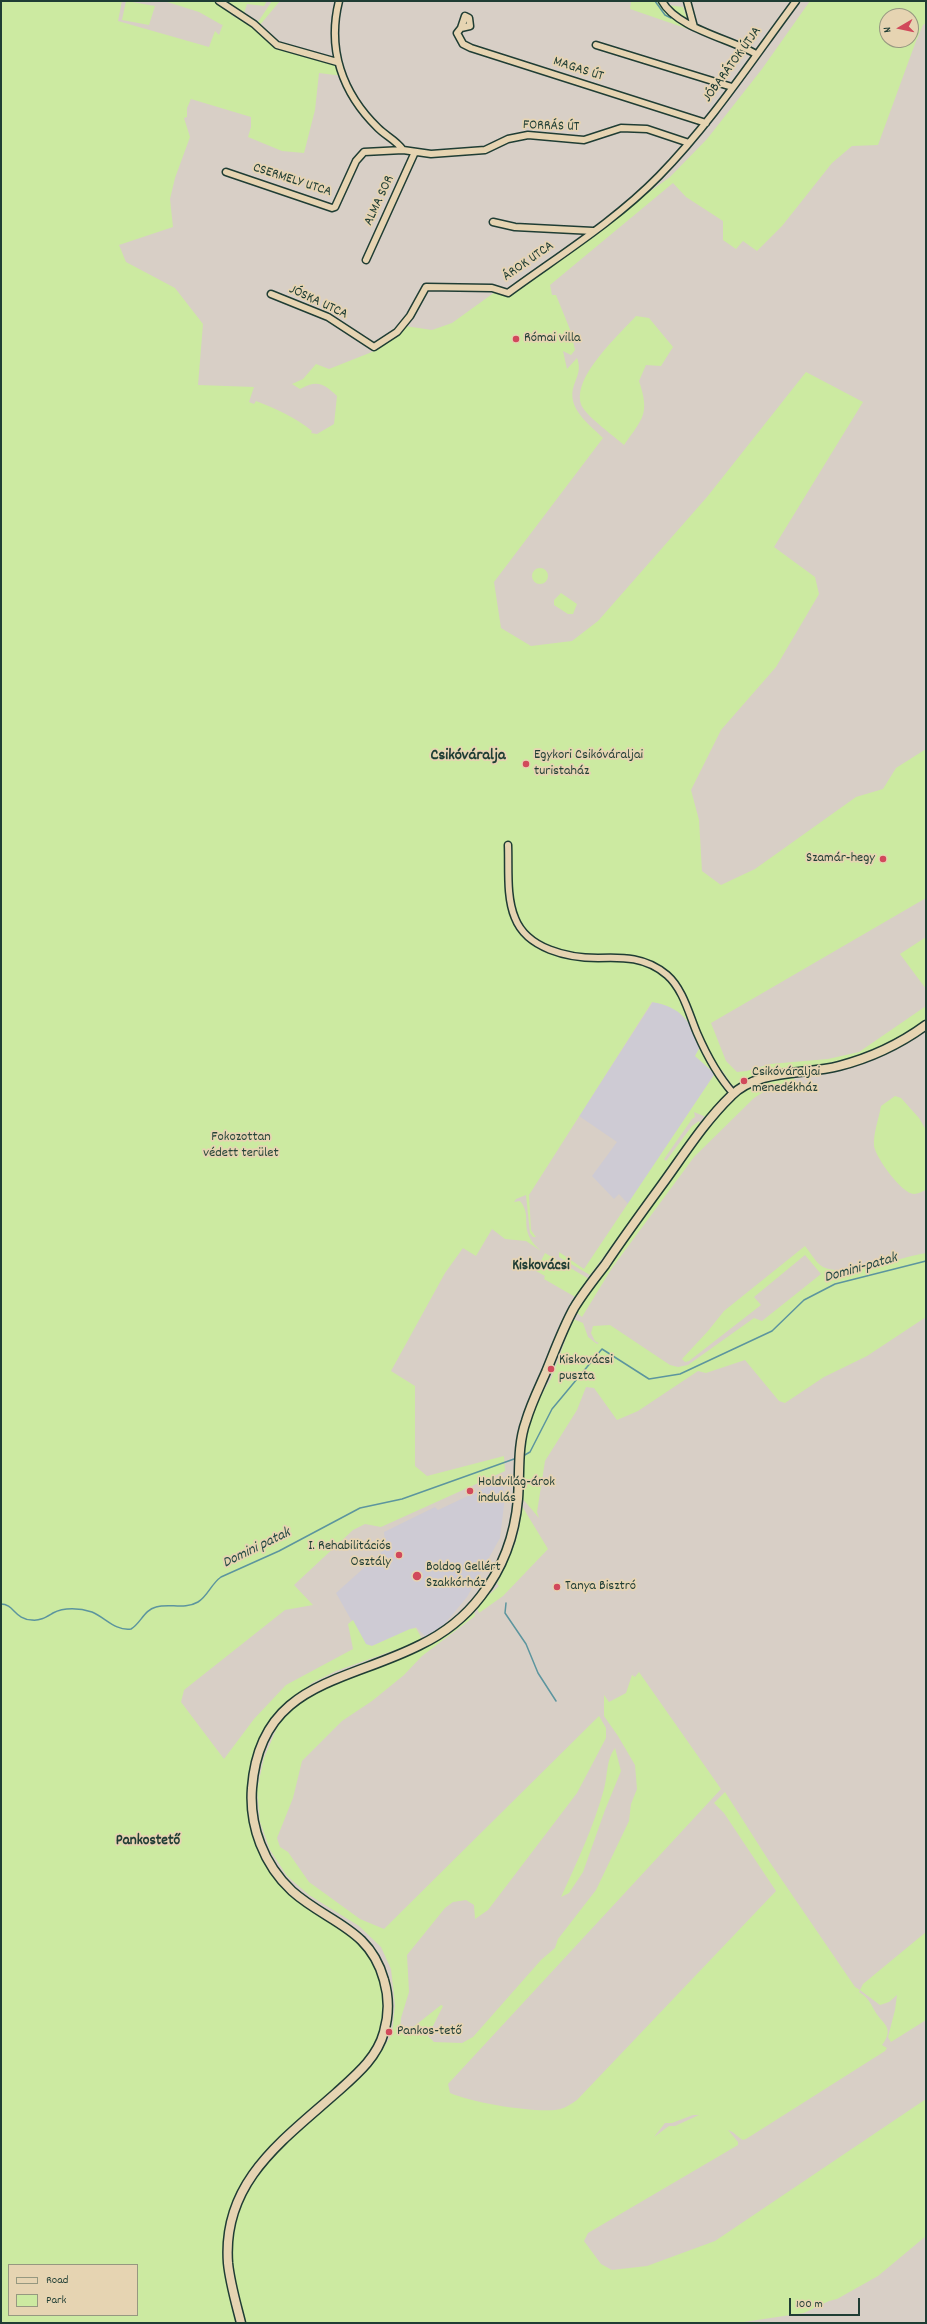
<!DOCTYPE html>
<meta charset="utf-8">
<style>
body{margin:0}
#map{position:relative;width:927px;height:2324px;overflow:hidden;background:#d8cfc6;font-family:Dekko,sans-serif}
canvas{display:block}
.frame{position:absolute;inset:0;border:2px solid #1f3d34;pointer-events:none}
.legend{position:absolute;left:8px;top:2264px;width:130px;height:52px;box-sizing:border-box;background:#e6d4b2;border:1px solid #969880;margin:0;padding:5px 7px;list-style:none;font-size:12px;color:#1f3d34}
.legend li{display:flex;align-items:center;gap:8px;height:20px}
.legend b{width:20px;border:1px solid #969880}
.north{position:absolute;left:879px;top:8px;width:40px;height:40px;box-sizing:border-box;background:#e6d4b2;border:1px solid #969880;border-radius:50%;rotate:261deg;font-size:11px;font-weight:700;line-height:16px;text-align:center;color:#1f3d34}
.north::after{content:'';display:block;margin:auto;width:14px;height:18px;background:#d1495b;clip-path:polygon(50% 0,100% 100%,50% 72%,0 100%)}
.scale{position:absolute;left:789px;top:2298px;width:71px;height:18px;box-sizing:border-box;border:2px solid #1f3d34;border-top:0;padding-left:5px;font-size:12px;line-height:14px;white-space:nowrap;color:#1f3d34;-webkit-text-stroke:3px #e6d4b2;paint-order:stroke}
</style>
<div id="map">
<canvas width="927" height="2324"></canvas>
<div class="frame"></div>
<ul class="legend">
<li><b style="height:5px;background:#e6d4b2"></b>Road</li>
<li><b style="height:11px;background:#cceaa1"></b>Park</li>
</ul>
<div class="north">N</div>
<div class="scale">100 m</div>
</div>
<script>
const context = document.querySelector('canvas').getContext('2d');
context.lineJoin = 'round';
function fill(path, color) {
  context.fillStyle = color;
  context.fill(path, 'evenodd');
}
function stroke(path, color, width, dash) {
  context.strokeStyle = color;
  context.lineWidth = width;
  context.lineCap = dash ? 'butt' : 'round';
  context.setLineDash(dash || []);
  context.stroke(path);
}
function drawText(font, color, halo, rows, align = 'center') {
  context.font = font + ' Dekko,sans-serif';
  context.lineWidth = 3.5;
  context.setLineDash([]);
  context.textBaseline = 'middle';
  context.strokeStyle = halo;
  context.fillStyle = color;
  for (const [text, x, y, turn = 0] of rows) {
    context.save();
    context.translate(x, y);
    context.rotate((+turn || 0) * Math.PI / 180);
    context.textAlign = isNaN(turn) ? turn : align;
    if (halo) context.strokeText(text, 0, 0);
    context.fillText(text, 0, 0);
    context.restore();
  }
}
const built = new Path2D(`
 M653,1002l13,2 13,8 14,15 7,20 -5,9 18,16 1,3 -86,129 -9,-10 -5,5 -22,-23 25,-34 -38,-26z
 M502,1480l3,17 -5,41 -33,59 -25,30 -16,10 -10,-10 -49,21 -31,-55 50,-45 -2,-16 51,-25 3,3z`);
const green = new Path2D(`
 M1,1h121l-4,20 91,26 6,-16 4,4 4,-11 -1,1 -23,-13 -35,-11h52l14,10 1,4 26,14 20,19 59,15 7,13 -24,-3 -4,37 -11,43 -22,-2 -34,-14 3,-10v-10l-60,-18 -4,9v9l-3,1 6,19 -15,41 -5,21 3,28 -54,18 7,17 49,26 28,36 -5,61 56,2 -5,15 5,2 2,-3c20,8 39,16 56,30l-1,2 6,1 17,-10 3,-28c-14,-13 -20,-16 -37,-7l-8,-5 11,-5 13,-15 13,5 48,-19 28,-24 27,4 20,-7 43,-31 13,1 162,-116 37,-38 55,-70 48,-68h116v22l-3,2 -7,16 -38,104 -26,1 -20,17 -50,63 -25,25 -14,-10 -7,8 -13,-9v-19l-37,-24 -13,-14 -123,102 2,10h4l15,37 4,18 -4,5 -8,-4 4,18 10,-11c4,11 1,16 -3,27 -8,23 14,38 29,53l-109,144 7,46 30,18 41,-5 26,-20 109,-124 99,-125 57,30 -89,145 41,30 4,17 -43,73 -55,63 -30,60 8,30 3,51 19,14 34,-16 101,-72 27,-8 13,-21 30,-19v149l-215,125 15,38 11,11 10,-1 23,-7 58,-5 31,-7 67,-46v13c-26,20 -61,36 -93,43 -33,8 -69,3 -97,24l-4,-1 -10,-15 -5,1 13,19 -2,3 -22,24 -12,-5 1,5 -3,2 -28,40 2,2 26,-35 7,-5 2,4 -111,150 -31,-18v-5l25,17 130,-194 -1,-3 -18,-16 5,-9c-9,-26 -19,-40 -48,-45l-123,193 2,35 5,7h-3l-3,-4 -4,-38 -10,4 -2,3 6,-1c14,17 -4,28 21,50l-15,-10 -21,-2 -13,-10 -16,27 -13,-8 -18,25 -54,98 24,15v80l12,10 77,-20 1,15 -124,56 -16,-3 -12,6 -59,55 19,20 -28,5 -101,80 -3,12 43,57 30,-40 32,-34 67,-36 -5,-25 5,-4 13,24 6,2 38,-17 6,-1 5,9 -1,4 -84,30 -24,12 -31,25 -19,31 -9,77 19,49 27,30 55,36 29,42 2,47 -19,50 17,-21 9,-15 3,-29 -4,-36 -10,-22 -22,-21 -50,-31 -22,-19 -17,-26 -10,-28 -3,-32 7,-32 18,-42 24,-20 27,-15 86,-31 22,-13 33,-26 1,5 -53,40 -18,19 -32,26 -30,20 -40,40 -9,37 -16,40 3,9 8,5 21,30 51,37 24,10 215,-213 7,12v10l-29,55 -89,117 -13,9 -1,-14 -8,-5 -13,2 -8,6 -38,47 2,37 -8,26 -1,11 12,-1 29,-23 2,1 -15,30 6,6 28,1 11,-6 68,-77 14,-12 3,-9 38,-49 33,-69 2,-17 6,-15 -2,-24 -17,-29 -14,-20v-21l5,7 17,-9 6,-18 3,2 4,-5 82,117 -273,295 2,9c24,10 78,19 105,17 9,-1 15,-5 22,-10l199,-209 -52,-78 -10,-10 11,-11 44,69 86,126 5,3 3,-6 63,-52v88l-35,22 -3,-5 7,-27 2,-15 -8,7 -9,3 -20,-15 -1,2c10,6 11,11 17,21 7,11 19,15 6,32l5,3 -2,3 -139,88 -3,1c-6,-3 -8,-8 -15,-10l10,12v3l-150,88 -4,8 17,23 11,6 35,-4 68,-25 211,-142v137l-48,40 -41,23 -8,2 -25,12 -67,10h-736zM887,16h24v24h-24zM693,2115h6l-24,11h-6l-15,11 11,-14h7zM9,2265h128v50h-128z
 M126,1l29,5 -6,19 -27,-5z
 M224,1h43l-3,5 -17,-2 -3,9z
 M272,1h8l-21,25 -1,-4z
 M631,1h36v4l16,2 8,23 -61,-21z
 M636,316l13,2 24,29 -12,19 -15,-1 -7,16c11,33 4,37 -15,64 -9,-8 -36,-28 -41,-37 -16,-27 37,-74 53,-92z
 M532 576a8 8 0 1 1 16 0a8 8 0 1 1-16 0Z
 M561,593l16,11 -4,10h-5l-14,-9v-5z
 M926,937v52l-26,-35z
 M792,1076l4,6 -22,3 -20,13 -60,59 -82,111 -30,49 -5,-4 1,-6 147,-201c24,-22 36,-23 67,-30z
 M895,1096l6,2 18,20 7,12v60c-3,1 -8,4 -12,4 -12,0 -38,-36 -40,-48 -1,-12 5,-28 7,-40z
 M805,1246c5,6 11,17 18,21 24,11 77,-10 103,-14v64l-59,39 -43,21 -39,26 -6,-2 -34,-41 -39,13 -8,-2 -60,40 -21,9 -23,-32 -8,-1 -9,23 -32,51 -8,51 2,6 -17,-20 2,-53 13,-43 14,-23 22,-60 10,4 5,14 9,7 2,-1 -4,-2 -4,-8 2,-7 17,-1 60,40 8,2 10,-2 66,-47 8,3 59,-47 -16,-19 -51,42 7,8 -72,56 -4,1 -3,-3 26,-28 16,-20z
 M545,1253l44,26 -12,19 -33,-19 1,-3 -9,-5z
 M522,1506l26,43 -45,47 -24,17 -3,-7 23,-20 -2,-2 18,-40 4,-14z
 M615,1748l6,23 -16,39 -22,62 -14,21 -8,4c16,-35 33,-71 43,-108 4,-15 2,-29 11,-41z`);
const stream = new Path2D(`
 M655,1l10,14 6,3
 M523,1456l7,-4 22,-43 50,-60 47,30 31,-5 92,-43 32,-31 31,-16 91,-23
 M506,1603l-1,10 21,31 12,29 18,28
 M1,1604c13,0 14,16 31,16 8,1 14,-3 21,-7 11,-6 27,-5 39,-1 14,6 23,19 39,17 10,-6 13,-19 25,-22 14,-4 28,3 42,-5 10,-6 13,-18 23,-25l58,-26 81,-43 42,-9 112,-40`);
const minor = new Path2D(`
 M219,1l35,23 23,21 60,17
 M339,1c-12,48 3,92 39,127 8,8 18,12 25,22
 M662,1c14,27 69,38 94,53
 M687,1l7,26
 M461,28l9,-2 -1,-8 -4,-2 -4,12 -4,5 6,11 8,4 235,75
 M596,45l136,42
 M226,172l106,36 3,-1 21,-46 8,-9 39,-2 28,4 54,-4 23,-11 20,-4 56,5 37,-12 26,1 42,14
 M493,222l22,5 78,4
 M366,260l49,-108
 M271,294l57,23 46,30 23,-15 13,-16 16,-29 66,1 16,5c52,-38 107,-72 151,-117 52,-53 93,-116 137,-175
 M508,845c1,23 -2,52 7,73 12,31 53,40 83,40 25,-1 48,-1 69,17 16,14 22,39 30,58 10,23 20,42 36,60`);
const major = new Path2D(`
 M241,2323c-5,-20 -11,-40 -13,-60 -6,-81 54,-122 108,-170 20,-18 41,-35 48,-61 5,-17 5,-35 0,-52 -14,-52 -56,-57 -92,-89 -28,-26 -43,-65 -40,-103 8,-106 93,-105 168,-143 23,-11 45,-28 61,-49 22,-28 34,-62 37,-97 2,-26 -1,-53 8,-78 5,-17 13,-33 20,-49 9,-22 17,-44 28,-64 9,-15 20,-29 31,-43 18,-27 37,-53 56,-79 22,-30 43,-64 70,-90 26,-27 74,-21 108,-30 31,-8 61,-22 87,-41`);
const markers = [
 [516,339,4,"#d1495b"],
 [526,764,4,"#d1495b"],
 [883,859,4,"#d1495b"],
 [744,1081,4,"#d1495b"],
 [551,1369,4,"#d1495b"],
 [470,1491,4,"#d1495b"],
 [399,1555,4,"#d1495b"],
 [417,1576,5,"#d1495b"],
 [557,1587,4,"#d1495b"],
 [389,2032,4,"#d1495b"]
];
const streetNames = [
 ["JÓBARÁTOK ÚTJA",733,65,-54],
 ["MAGAS ÚT",578,70,18],
 ["FORRÁS ÚT",551,127,2],
 ["CSERMELY UTCA",292,181,18],
 ["ALMA SOR",380,201,-65],
 ["ÁROK UTCA",529,262,-35],
 ["JÓSKA UTCA",318,303,25]
];
const poiNames = [
 ["Római villa",524,339],
 ["Egykori Csikóváraljai",534,756],
 ["turistaház",534,772],
 ["Szamár-hegy",875,859,"right"],
 ["Csikóváraljai",752,1073],
 ["menedékház",752,1089],
 ["Kiskovácsi",559,1361],
 ["puszta",559,1377],
 ["Holdvilág-árok",478,1483],
 ["indulás",478,1499],
 ["I. Rehabilitációs",391,1547,"right"],
 ["Osztály",391,1563,"right"],
 ["Boldog Gellért",426,1568],
 ["Szakkórház",426,1584],
 ["Tanya Bisztró",565,1587],
 ["Pankos-tető",397,2032]
];
const parkNames = [
 ["Fokozottan",241,1138],
 ["védett terület",241,1154]
];
const neighbourhoodNames = [
 ["Kiskovácsi",541,1267],
 ["Pankostető",148,1842]
];
const waterNames = [
 ["Domini-patak",861,1269,-16],
 ["Domini patak",257,1549,-26]
];
const quarterNames = [
 ["Csikóváralja",468,757]
];
fill(built, '#cecbd4');
fill(green, '#cceaa1');
stroke(stream, '#5c959e', 1.5);
stroke(minor, '#1f3d34', 9);
stroke(major, '#1f3d34', 11);
stroke(minor, '#e6d4b2', 6);
stroke(major, '#e6d4b2', 8);
for (const [x, y, r, color] of markers) {
  const dot = new Path2D();
  dot.arc(x, y, r, 0, 2 * Math.PI);
  context.fillStyle = color;
  context.fill(dot);
  stroke(dot, '#e6d4b2', 1.5);
}
drawText('14px', '#1f3d34', '#e6d4b2', streetNames);
drawText('14px', '#1f3d34', '#e6d4b2', poiNames, 'left');
drawText('14px', '#284639', '#e6d4b2', parkNames);
drawText('bold 15px', '#1f3d34', '#e6d4b2', neighbourhoodNames);
drawText('italic 15px', '#294c46', '#e6d4b2', waterNames);
drawText('bold 16px', '#1f3d34', '#e6d4b2', quarterNames);
</script>
